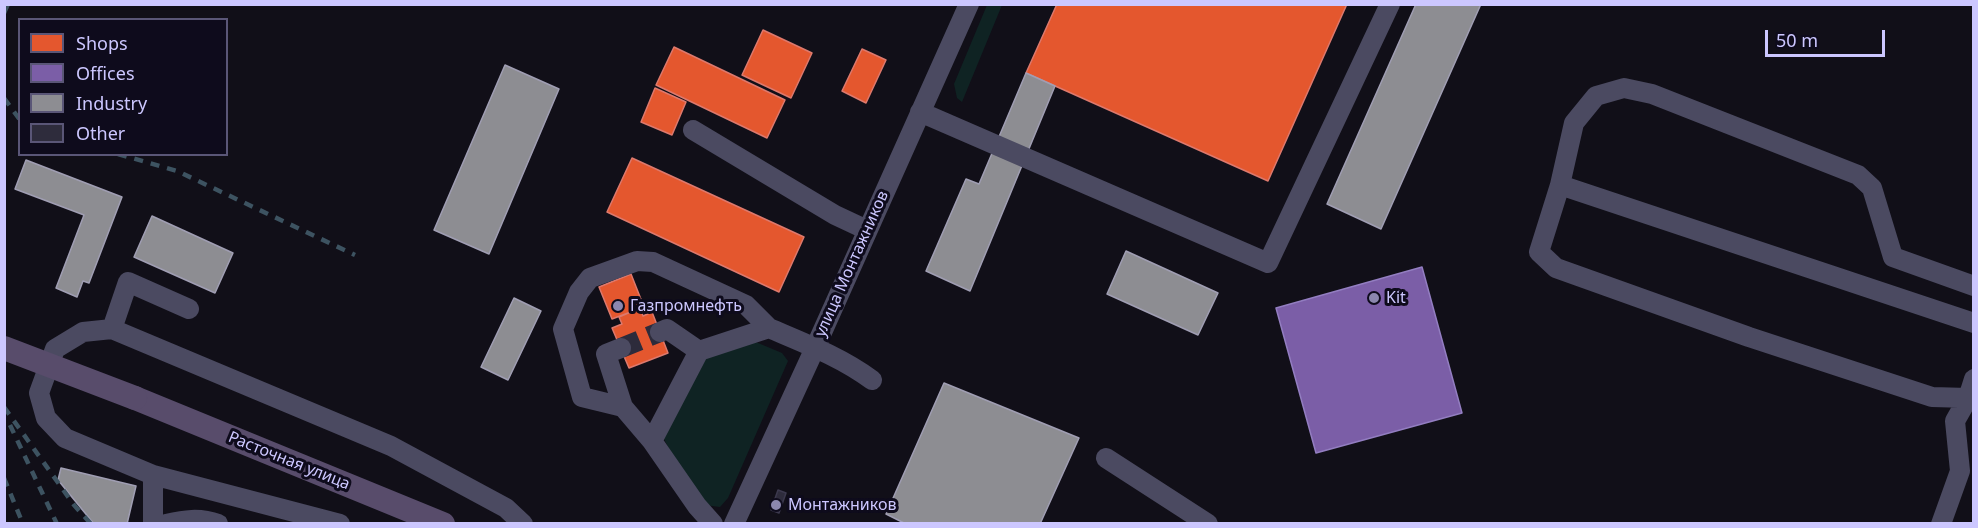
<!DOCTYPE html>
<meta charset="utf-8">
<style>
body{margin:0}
#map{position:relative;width:1978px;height:528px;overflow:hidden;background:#110f18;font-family:"Noto Sans",sans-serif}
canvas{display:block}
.frame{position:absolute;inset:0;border:6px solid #ccc7ff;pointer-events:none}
.legend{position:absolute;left:18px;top:18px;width:210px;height:138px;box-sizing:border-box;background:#0e0b1c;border:2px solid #5a5677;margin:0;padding:8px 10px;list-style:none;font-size:18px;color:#ccc7ff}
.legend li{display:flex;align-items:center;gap:12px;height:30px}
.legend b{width:30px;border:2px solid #5a5677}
.scale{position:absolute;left:1765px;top:30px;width:120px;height:27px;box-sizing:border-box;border:3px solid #ccc7ff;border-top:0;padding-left:8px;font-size:18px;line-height:21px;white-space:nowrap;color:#ccc7ff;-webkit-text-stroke:4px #0e0b1c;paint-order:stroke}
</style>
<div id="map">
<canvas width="1978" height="528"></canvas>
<div class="frame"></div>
<ul class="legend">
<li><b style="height:16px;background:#e4572e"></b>Shops</li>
<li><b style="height:16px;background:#7b5ea7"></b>Offices</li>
<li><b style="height:16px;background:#8d8d92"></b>Industry</li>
<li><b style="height:16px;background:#2e2c3c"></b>Other</li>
</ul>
<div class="scale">50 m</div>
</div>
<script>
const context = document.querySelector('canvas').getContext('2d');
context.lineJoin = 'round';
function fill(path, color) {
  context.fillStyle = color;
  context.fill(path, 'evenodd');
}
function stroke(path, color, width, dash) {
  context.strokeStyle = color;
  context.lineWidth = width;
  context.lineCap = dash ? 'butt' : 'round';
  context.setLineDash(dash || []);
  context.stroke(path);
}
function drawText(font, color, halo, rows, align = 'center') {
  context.font = font + ' "Noto Sans",sans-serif';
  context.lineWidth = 6;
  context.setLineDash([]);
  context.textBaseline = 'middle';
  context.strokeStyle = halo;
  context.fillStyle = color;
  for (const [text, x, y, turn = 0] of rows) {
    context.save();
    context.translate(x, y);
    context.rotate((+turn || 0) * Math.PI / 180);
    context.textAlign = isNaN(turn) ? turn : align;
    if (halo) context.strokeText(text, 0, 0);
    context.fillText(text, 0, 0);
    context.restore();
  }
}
const green = new Path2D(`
 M987,5h15l-40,97 -5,-4 -3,-14z
 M751,340l31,13 6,8 -60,137 -8,9 -15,-2 -21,-27 -21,-41 33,-77z`);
const shops = new Path2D(`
 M1057,4h290l-79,177 -242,-108z
 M763,30l49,23 -21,45 -49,-23z
 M674,47l111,53 -18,38 -111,-53z
 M862,49l24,11 -20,43 -24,-12z
 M655,88l31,14 -14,33 -31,-13z
 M632,158l172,79 -25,55 -172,-80z
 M631,274l13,33 -32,12 -13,-32z
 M640,308l3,8 9,-4 16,41 -39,15 -17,-40 10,-4 -3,-7z`);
const offices = new Path2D(`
 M1422,267l40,146 -146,40 -40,-145z`);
const industry = new Path2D(`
 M1416,4h65l-100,225 -54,-25z
 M505,65l54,24 -70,165 -55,-24z
 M1026,73l29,13 -85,205 -44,-20 40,-92 13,5z
 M26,160l96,37 -33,86 -6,-2 -6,16 -21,-9 28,-73 -69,-26z
 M152,216l81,37 -18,40 -81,-36z
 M1126,251l92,42 -20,42 -91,-41z
 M514,298l27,13 -33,69 -27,-13z
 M944,383l135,55 -39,86h-134l-20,-10z
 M61,468l75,18 -9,38h-33l-36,-44z`);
const building = new Path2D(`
 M778,490l8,3 -7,20 -8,-3z`);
const minorTunnel = new Path2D(`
 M621,348l39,-16`);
const minor = new Path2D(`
 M920,112l348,151 122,-259
 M693,130l142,85 32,15
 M1560,185l414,138
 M1974,286l-81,-29 -21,-69 -14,-13 -206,-81 -28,-6 -28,8 -22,27 -14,62 -21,67 17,16 193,69 183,60 36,1 6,2
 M112,329l16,-47 61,27
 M660,332l7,-3 32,22 70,-23c35,15 72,29 103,52
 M621,348l-15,6 17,53 29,34 45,65 16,18
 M623,407l-41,-10 -19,-68 16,-37 11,-14 47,-17 16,1 93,43 23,23
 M652,441l47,-90
 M1106,458l102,66
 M153,524v-49
 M166,524c18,-4 33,-7 52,0
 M340,524l-187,-49 -88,-37 -19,-20 -7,-25 16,-44 28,-17 29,-3 279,117 115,62 17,16
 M734,524l81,-176 154,-344
 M1941,524l19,-53 -5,-50 13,-23 6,-19`);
const major = new Path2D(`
 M135,398l308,126`);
const rail = new Path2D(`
 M4,13l4,-9
 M4,98l16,22
 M118,154l59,17 178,84
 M4,407l70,98 17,19
 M10,425l47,99
 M4,478l19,46`);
const majorBridge = new Path2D(`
 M4,348l131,50`);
const markers = [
 [1374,298,6,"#8b87ae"],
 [618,306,6,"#8b87ae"],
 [776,505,6,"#8b87ae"]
];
const streetNames = [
 ["улица Монтажников",852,264,-66],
 ["Расточная улица",289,461,22]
];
const poiNames = [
 ["Kit",1386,298],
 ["Газпромнефть",630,306],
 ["Монтажников",788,505]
];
fill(green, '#0f2323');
fill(shops, '#e4572e');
stroke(shops, '#dd796d', 1.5);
fill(offices, '#7b5ea7');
stroke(offices, '#937ec1', 1.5);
fill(industry, '#8d8d92');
stroke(industry, '#a09eb3', 1.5);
fill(building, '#2e2c3c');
stroke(building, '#3c394e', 1.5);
stroke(minorTunnel, '#2d2b3b', 20, [20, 10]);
stroke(minor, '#4b4a61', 20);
stroke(major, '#584c6b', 24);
stroke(rail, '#3d5361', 4.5, [9, 8]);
stroke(majorBridge, '#584c6b', 24);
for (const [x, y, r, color] of markers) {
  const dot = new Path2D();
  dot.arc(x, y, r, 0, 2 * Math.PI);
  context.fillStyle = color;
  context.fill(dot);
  stroke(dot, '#0e0b1c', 2);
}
drawText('16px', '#ccc7ff', '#0e0b1c', streetNames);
drawText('16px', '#ccc7ff', '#0e0b1c', poiNames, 'left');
</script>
